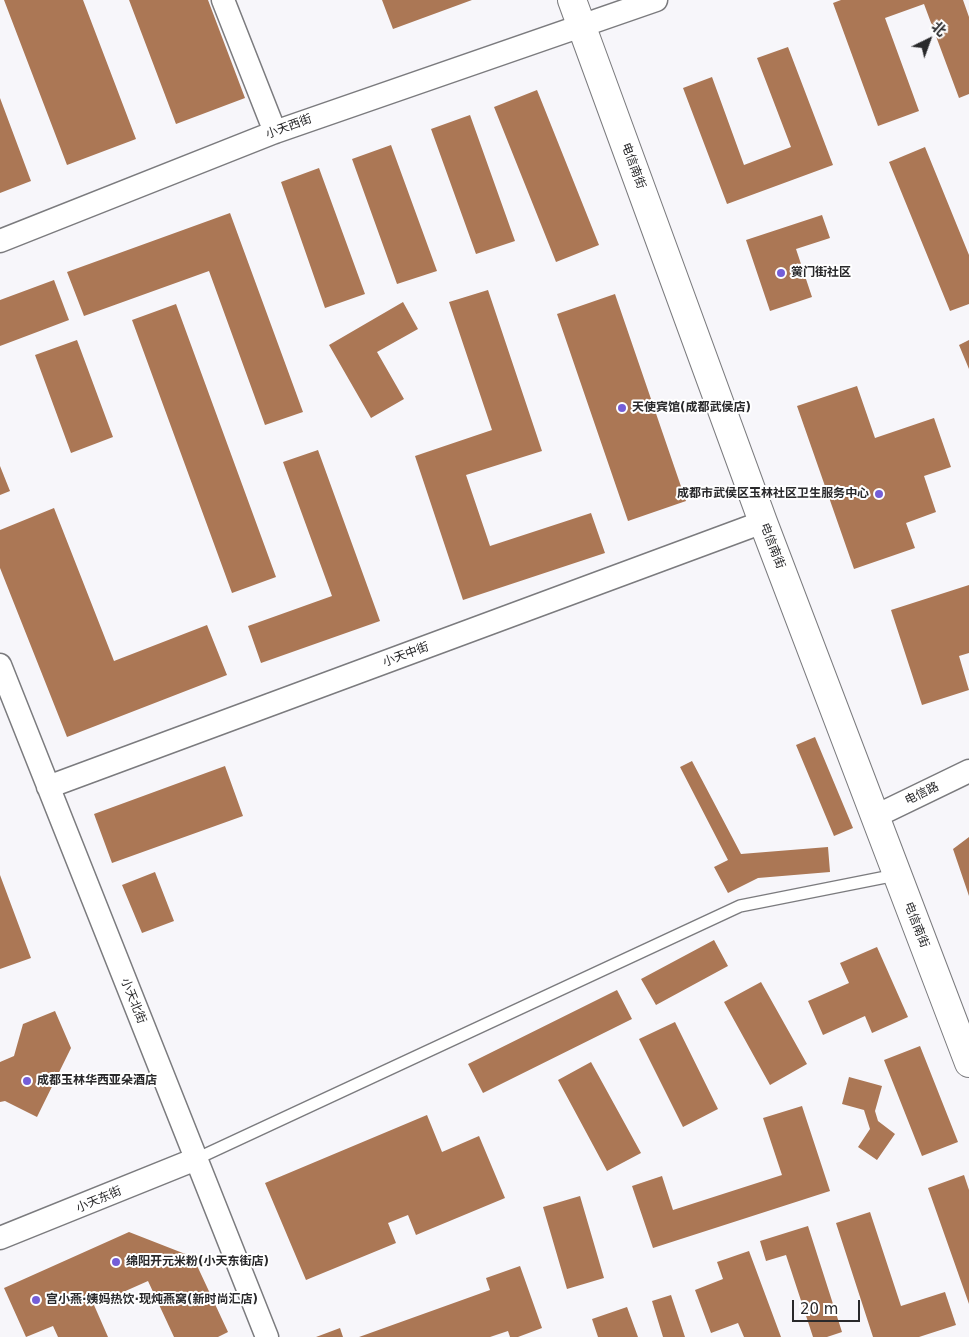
<!DOCTYPE html>
<meta charset="utf-8">
<style>
body{margin:0}
#map{position:relative;width:969px;height:1337px;overflow:hidden;background:#f7f6fa;font-family:"DejaVu Sans","Noto Sans SC",sans-serif}
canvas{display:block}
.north{position:absolute;left:904px;top:15px;width:50px;height:50px;-webkit-text-stroke:4px #fff;paint-order:stroke;rotate:42deg;font-size:14px;font-weight:700;line-height:20px;text-align:center;color:#29292b}
.north::after{content:'';display:block;margin:auto;width:18px;height:22px;background:#29292b;clip-path:polygon(50% 0,100% 100%,50% 72%,0 100%)}
.scale{position:absolute;left:792px;top:1300px;width:68px;height:22px;box-sizing:border-box;border:2px solid #29292b;border-top:0;padding-left:6px;font-size:15px;line-height:18px;white-space:nowrap;color:#29292b;-webkit-text-stroke:4px #fff;paint-order:stroke}
</style>
<div id="map">
<canvas width="969" height="1337"></canvas>
<div class="north">北</div>
<div class="scale">20 m</div>
</div>
<script>
const context = document.querySelector('canvas').getContext('2d');
context.lineJoin = 'round';
function fill(path, color) {
  context.fillStyle = color;
  context.fill(path, 'evenodd');
}
function stroke(path, color, width, dash) {
  context.strokeStyle = color;
  context.lineWidth = width;
  context.lineCap = dash ? 'butt' : 'round';
  context.setLineDash(dash || []);
  context.stroke(path);
}
function drawText(font, color, halo, rows, align = 'center') {
  context.font = font + ' "DejaVu Sans","Noto Sans SC",sans-serif';
  context.lineWidth = 4;
  context.setLineDash([]);
  context.textBaseline = 'middle';
  context.strokeStyle = halo;
  context.fillStyle = color;
  for (const [text, x, y, turn = 0] of rows) {
    context.save();
    context.translate(x, y);
    context.rotate((+turn || 0) * Math.PI / 180);
    context.textAlign = isNaN(turn) ? turn : align;
    if (halo) context.strokeText(text, 0, 0);
    context.fillText(text, 0, 0);
    context.restore();
  }
}
const building = new Path2D(`
 M4,0h79l53,139 -69,26z
 M129,0h79l37,98 -69,26z
 M382,0h90l-79,29z
 M841,0h122l6,17v77l-10,4 -35,-94 -39,14 34,93 -41,15 -45,-123z
 M788,47l45,118 -106,39 -44,-116 29,-11 32,88 47,-18 -34,-89z
 M537,90l62,155 -43,17 -62,-155z
 M0,98l31,83 -31,12z
 M470,115l45,126 -39,13 -45,-125z
 M391,145l46,126 -40,13 -45,-125z
 M925,147l44,108v49l-19,7 -61,-149z
 M319,168l46,126 -40,14 -44,-126z
 M230,213l73,199 -38,13 -56,-154 -125,45 -17,-44z
 M822,215l8,23 -34,11 16,48 -42,14 -24,-71z
 M54,280l15,40 -69,26v-46z
 M488,290l54,161 -76,24 24,71 101,-33 14,40 -142,47 -48,-144 77,-26 -43,-128z
 M615,294l71,207 -58,20 -71,-207z
 M403,302l15,27 -41,23 27,47 -33,19 -42,-73z
 M176,304l100,273 -44,16 -100,-273z
 M77,340l36,97 -42,16 -36,-98z
 M969,340v29l-10,-24z
 M857,386l18,52 59,-20 17,49 -27,9 12,36 -30,11 9,25 -61,21 -57,-163z
 M318,450l62,171 -119,42 -13,-37 84,-30 -49,-134z
 M0,466l10,25 -10,4z
 M54,508l60,153 93,-36 20,50 -160,62 -67,-169v-38z
 M969,585v68l-10,3 10,34 -47,15 -31,-95z
 M815,737l38,91 -19,8 -38,-91z
 M692,761l49,93 87,-7 2,25 -72,6 -30,15 -14,-26 14,-7 -48,-93z
 M225,766l18,50 -131,47 -18,-49z
 M969,837v59l-16,-47z
 M155,872l19,49 -32,12 -20,-48z
 M0,875l31,83 -31,11z
 M714,940l14,26 -72,39 -15,-26z
 M877,947l31,70 -36,16 -7,-17 -42,19 -15,-34 41,-18 -9,-20z
 M761,982l46,82 -37,21 -46,-83z
 M617,990l15,29 -149,74 -15,-29z
 M55,1011l16,37 -34,69 -32,-16 -5,1v-40l14,-6 9,-32z
 M675,1022l43,87 -35,18 -44,-88z
 M920,1046l38,96 -36,14 -38,-96z
 M591,1062l50,91 -34,18 -49,-91z
 M849,1077l33,9 -7,25 3,10 17,13 -18,26 -19,-13 12,-18 -6,-19 -22,-6z
 M802,1106l28,85 -177,57 -21,-62 30,-10 11,34 109,-35 -19,-57z
 M427,1115l15,37 37,-16 26,62 -89,37 -8,-20 -20,8 8,20 -90,37 -41,-97z
 M964,1175l5,15v114l-41,-116z
 M580,1196l24,82 -37,11 -24,-82z
 M870,1212l31,94 44,-14 11,33 -37,12h-46l-37,-114z
 M808,1226l34,106 -15,5h-14l-27,-82 -20,6 -6,-20z
 M129,1232l64,25 35,75 -10,5h-44l-26,-56 -54,24 14,32h-50l-5,-11 -27,11 -22,-49z
 M749,1251l32,86h-37l-6,-14 -27,10 -16,-43 28,-11 -6,-17z
 M520,1266l22,62 -24,9h-8l-2,-6 -18,6h-131l131,-47 -4,-12z
 M671,1295l14,42h-22l-11,-36z
 M627,1307l11,30h-40l-6,-18z
 M340,1328l3,9h-27z`);
const lane = new Path2D(`
 M196,1159l544,-253 156,-31`);
const street = new Path2D(`
 M223,0l52,132
 M0,241l275,-109 381,-132
 M0,665l267,672
 M48,787l715,-265
 M876,816l93,-45
 M0,1238l196,-79`);
const secondary = new Path2D(`
 M572,0l191,522 206,541`);
const markers = [
 [781,273,5,"#745ed8"],
 [622,408,5,"#745ed8"],
 [879,494,5,"#745ed8"],
 [27,1081,5,"#745ed8"],
 [116,1262,5,"#745ed8"],
 [36,1300,5,"#745ed8"]
];
const streetNames = [
 ["小天西街",289,127,-20],
 ["电信南街",633,166,70],
 ["电信南街",772,546,69],
 ["小天中街",406,655,-20],
 ["电信路",922,794,-26],
 ["电信南街",916,925,69],
 ["小天北街",133,1001,68],
 ["小天东街",99,1200,-23]
];
const poiNames = [
 ["黉门街社区",791,273],
 ["天使宾馆(成都武侯店)",632,408],
 ["成都市武侯区玉林社区卫生服务中心",869,494,"right"],
 ["成都玉林华西亚朵酒店",37,1081],
 ["绵阳开元米粉(小天东街店)",126,1262],
 ["宫小燕·姨妈热饮·现炖燕窝(新时尚汇店)",46,1300]
];
fill(building, '#ab7755');
stroke(lane, '#7b7b7e', 14);
stroke(street, '#7b7b7e', 25);
stroke(secondary, '#7b7b7e', 30);
stroke(lane, '#fff', 11);
stroke(street, '#fff', 22);
stroke(secondary, '#fff', 28);
for (const [x, y, r, color] of markers) {
  const dot = new Path2D();
  dot.arc(x, y, r, 0, 2 * Math.PI);
  context.fillStyle = color;
  context.fill(dot);
  stroke(dot, '#fff', 2);
}
drawText('12px', '#29292b', '#fff', streetNames);
drawText('bold 12px', '#29292b', '#fff', poiNames, 'left');
</script>
